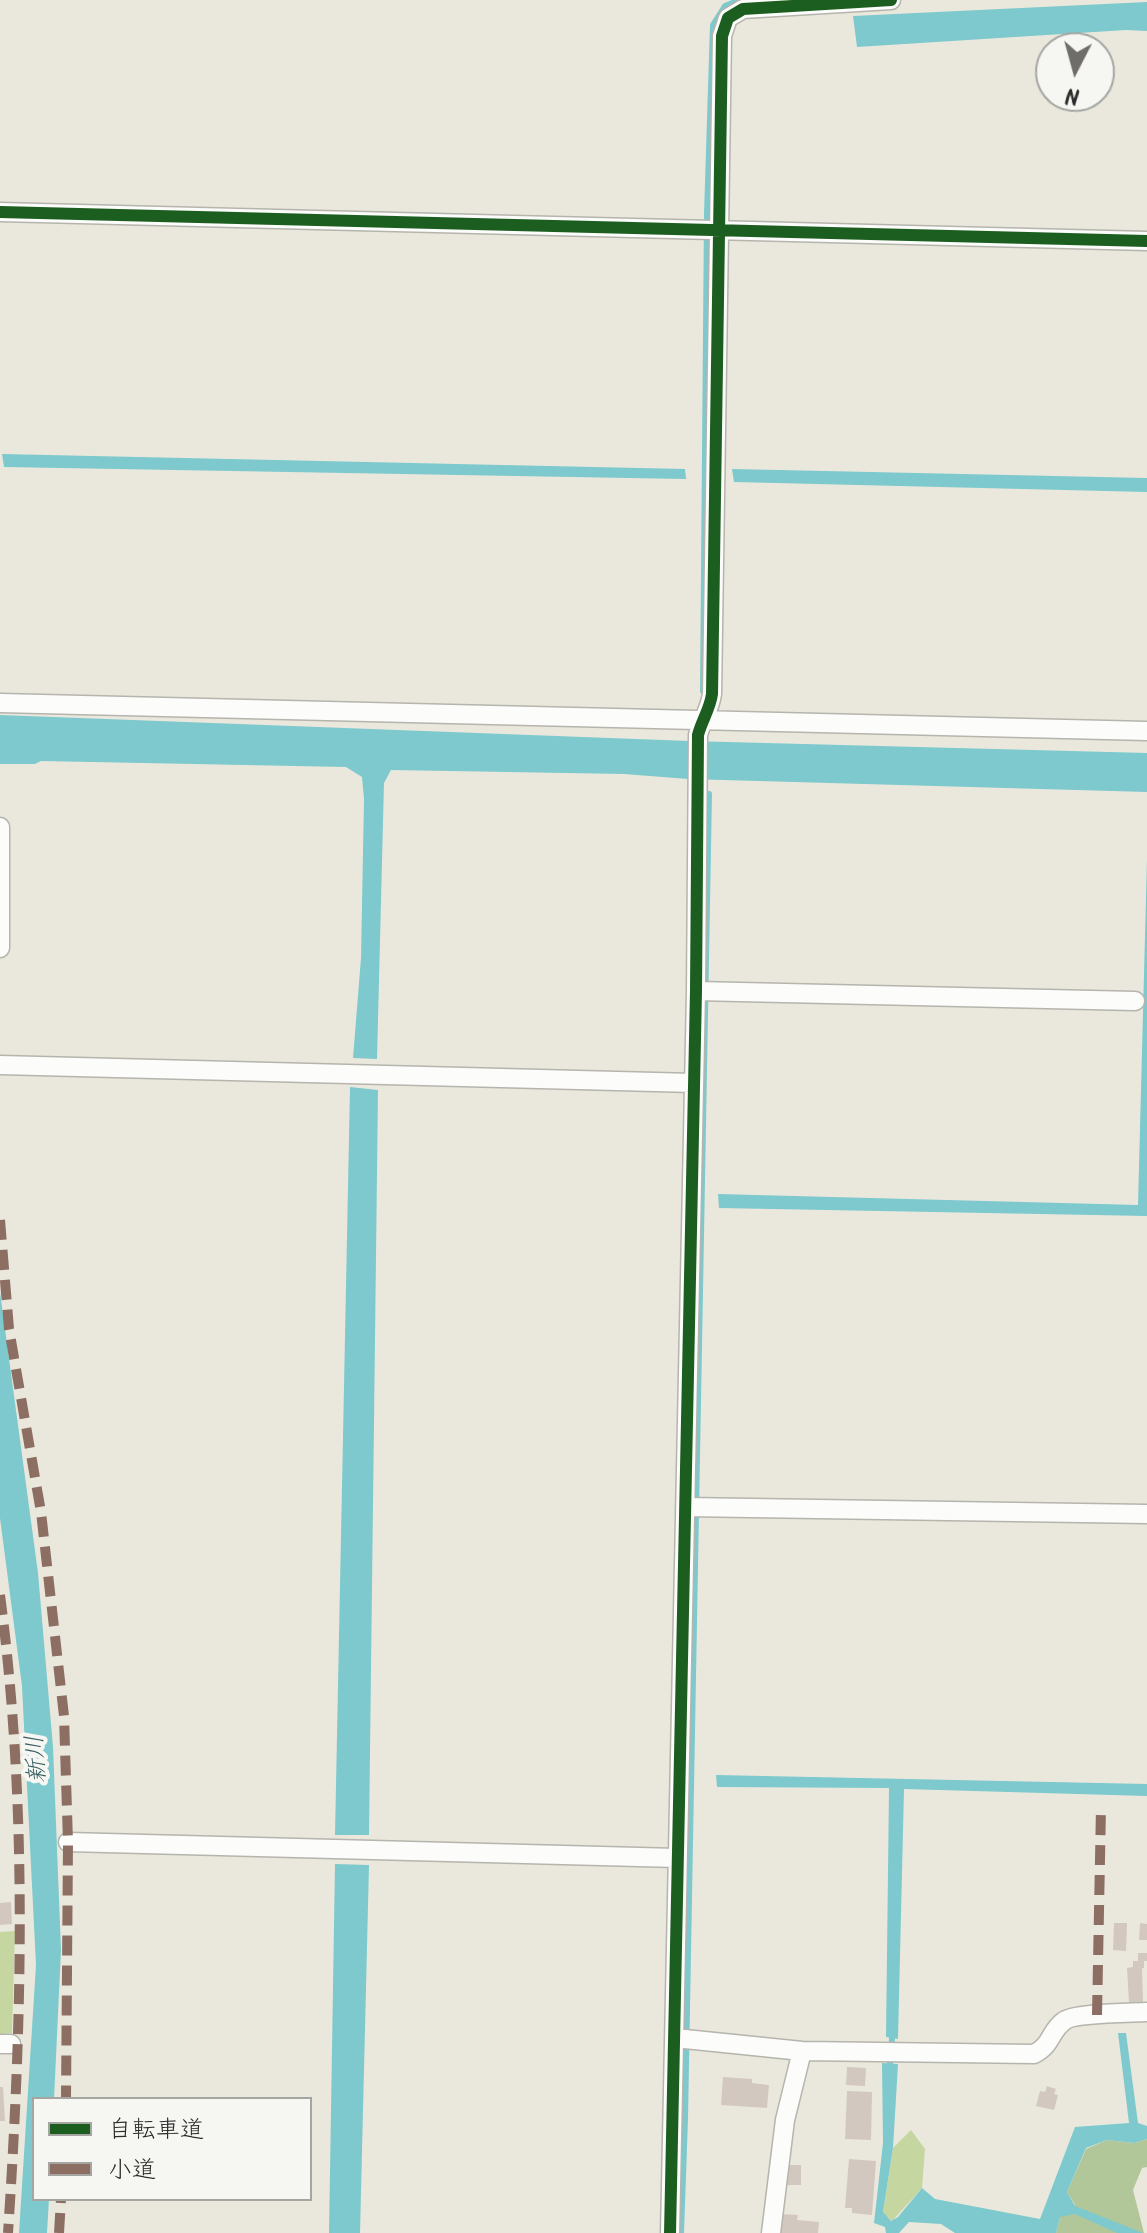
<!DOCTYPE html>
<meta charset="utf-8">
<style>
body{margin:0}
#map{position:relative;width:1147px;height:2233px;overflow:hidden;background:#eae8dd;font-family:Kalam,"Klee One",sans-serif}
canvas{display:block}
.legend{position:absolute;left:32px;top:2097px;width:280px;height:104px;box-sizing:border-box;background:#f6f6f2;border:2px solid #a5a5a2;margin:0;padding:10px 14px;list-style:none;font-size:24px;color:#2b2b2b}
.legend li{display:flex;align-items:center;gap:16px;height:40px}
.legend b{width:40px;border:2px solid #a5a5a2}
.north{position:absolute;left:1035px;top:32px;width:80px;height:80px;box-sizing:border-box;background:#f6f6f2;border:2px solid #a5a5a2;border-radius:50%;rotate:186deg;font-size:22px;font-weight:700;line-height:32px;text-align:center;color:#2b2b2b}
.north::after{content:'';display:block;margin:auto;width:28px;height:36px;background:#6e6d69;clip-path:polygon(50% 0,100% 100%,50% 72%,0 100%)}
</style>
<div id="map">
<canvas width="1147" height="2233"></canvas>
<ul class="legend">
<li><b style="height:10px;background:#1b5e20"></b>自転車道</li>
<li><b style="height:10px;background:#8d6e63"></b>小道</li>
</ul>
<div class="north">N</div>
</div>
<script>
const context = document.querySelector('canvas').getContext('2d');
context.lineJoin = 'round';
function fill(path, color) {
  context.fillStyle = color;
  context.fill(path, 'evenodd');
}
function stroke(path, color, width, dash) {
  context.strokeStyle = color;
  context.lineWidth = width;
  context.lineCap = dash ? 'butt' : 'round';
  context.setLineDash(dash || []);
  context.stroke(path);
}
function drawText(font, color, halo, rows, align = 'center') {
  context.font = font + ' Kalam,"Klee One",sans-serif';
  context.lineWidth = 8;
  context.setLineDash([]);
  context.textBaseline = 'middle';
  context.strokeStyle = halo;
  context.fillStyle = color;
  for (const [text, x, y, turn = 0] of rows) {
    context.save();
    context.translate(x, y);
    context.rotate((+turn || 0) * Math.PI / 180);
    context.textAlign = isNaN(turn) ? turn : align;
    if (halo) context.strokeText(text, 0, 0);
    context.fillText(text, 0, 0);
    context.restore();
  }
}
const green = new Path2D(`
 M15,1931l-3,102 -12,1v-102z
 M911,2130l14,19 -3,39 -30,33 -9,-8 10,-65z`);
const forest = new Path2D(`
 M1147,2139v28l-5,1 -9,22 11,43h-88l4,-16 15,-12 -8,-13 19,-43 21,-9 27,3z`);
const water = new Path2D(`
 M1147,2v29l-21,-1 -269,17 -4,-31z
 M2,454l683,15 1,10 -682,-12z
 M732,469l415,9v14l-413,-10z
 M0,715l689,26 458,12v39l-459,-13 -64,-5 -233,-4 -7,13 -7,276 -24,-1 8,-100 3,-159 -2,-22 -16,-10 -305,-6 -6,3h-35z
 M1147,859v357l-428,-8 -1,-14 420,11z
 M350,1087l28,3 -9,745h-34z
 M0,1292l38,281 15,174 8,203 -7,149h-20v100h15l-2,34h-28l17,-268 -14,-279 -22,-168z
 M716,1775l431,9v12l-243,-7 -6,250 -12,-2 3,-249 -172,-1z
 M335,1864l34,1 -9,368h-31z
 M1118,2033h8l12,90 9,3v13l-13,4 -27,-3 -21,8 -19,44 8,14 68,27h-26l-42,-19 -15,3 -4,16h-101l-14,-9 -32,-2 -10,11h-13l-1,-6 -11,-4 9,-80 -1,-80 16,1 -5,84 -10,64 8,9 7,-4 24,-29 13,11 105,20 35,-92 54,-4z`);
const stream = new Path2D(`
 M703,691l4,-477 6,-189 12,-19 15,-6
 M890,2063l2,-25
 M681,2233l4,-114 24,-1325`);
const building = new Path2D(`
 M11,1902l1,22 -12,1v-22z
 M1114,1923h13l-1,28 -13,-1z
 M1140,1923l7,1v16h-8z
 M1138,1953h9v8h-3v7h-2l1,34 -14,1 -2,-35 6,-1v-6h5z
 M847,2067l19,1 -1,18 -19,-1z
 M723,2077l29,2v4l17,2 -2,23 -46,-3z
 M1047,2086l9,3 -2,5 4,1 -4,15 -18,-4 4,-15 5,1z
 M0,2087h3l2,34h-5z
 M847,2091l25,1 -1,48 -26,-1z
 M849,2159l27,2 -4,54 -20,-2v-5h-7z
 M787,2165h14v20h-15z
 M781,2214l17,1 -1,5 22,2 -1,11h-39z`);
const street = new Path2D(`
 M0,212l1147,29
 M0,703l1147,28
 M0,827v121
 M696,991l439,10
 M0,1065l694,18
 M685,1507l462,7
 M68,1842l609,16
 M675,2038l127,13 232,3c19,-10 15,-22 30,-33 9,-8 67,-8 83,-9
 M0,2044h11
 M670,2233l26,-1242 2,-256c4,-15 12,-26 14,-41l10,-658 6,-18 15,-9 148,-9
 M771,2233l14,-113 17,-69`);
const quiet = new Path2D(`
 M0,1220l9,109 32,183 23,204 4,126 -2,257
 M0,1595c28,211 22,426 8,638
 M1097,2015l4,-208
 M59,2233l2,-34`);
const cycleway = new Path2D(`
 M0,212l1147,29
 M670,2233l26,-1242 2,-256c4,-15 12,-26 14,-41l10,-658 6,-18 15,-9 148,-9`);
const waterNames = [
 ["新川",39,1759,-94]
];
fill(green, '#c5d6a0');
fill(forest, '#b2c799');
fill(water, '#7dc9cd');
stroke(stream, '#7dc9cd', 6);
fill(building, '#d3c8bf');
stroke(street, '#b5b4ad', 21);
stroke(street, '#fcfcfa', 18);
stroke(quiet, '#8d6e63', 10, [20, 10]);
stroke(cycleway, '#1b5e20', 12);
drawText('italic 24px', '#375e61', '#f6f6f2', waterNames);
</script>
